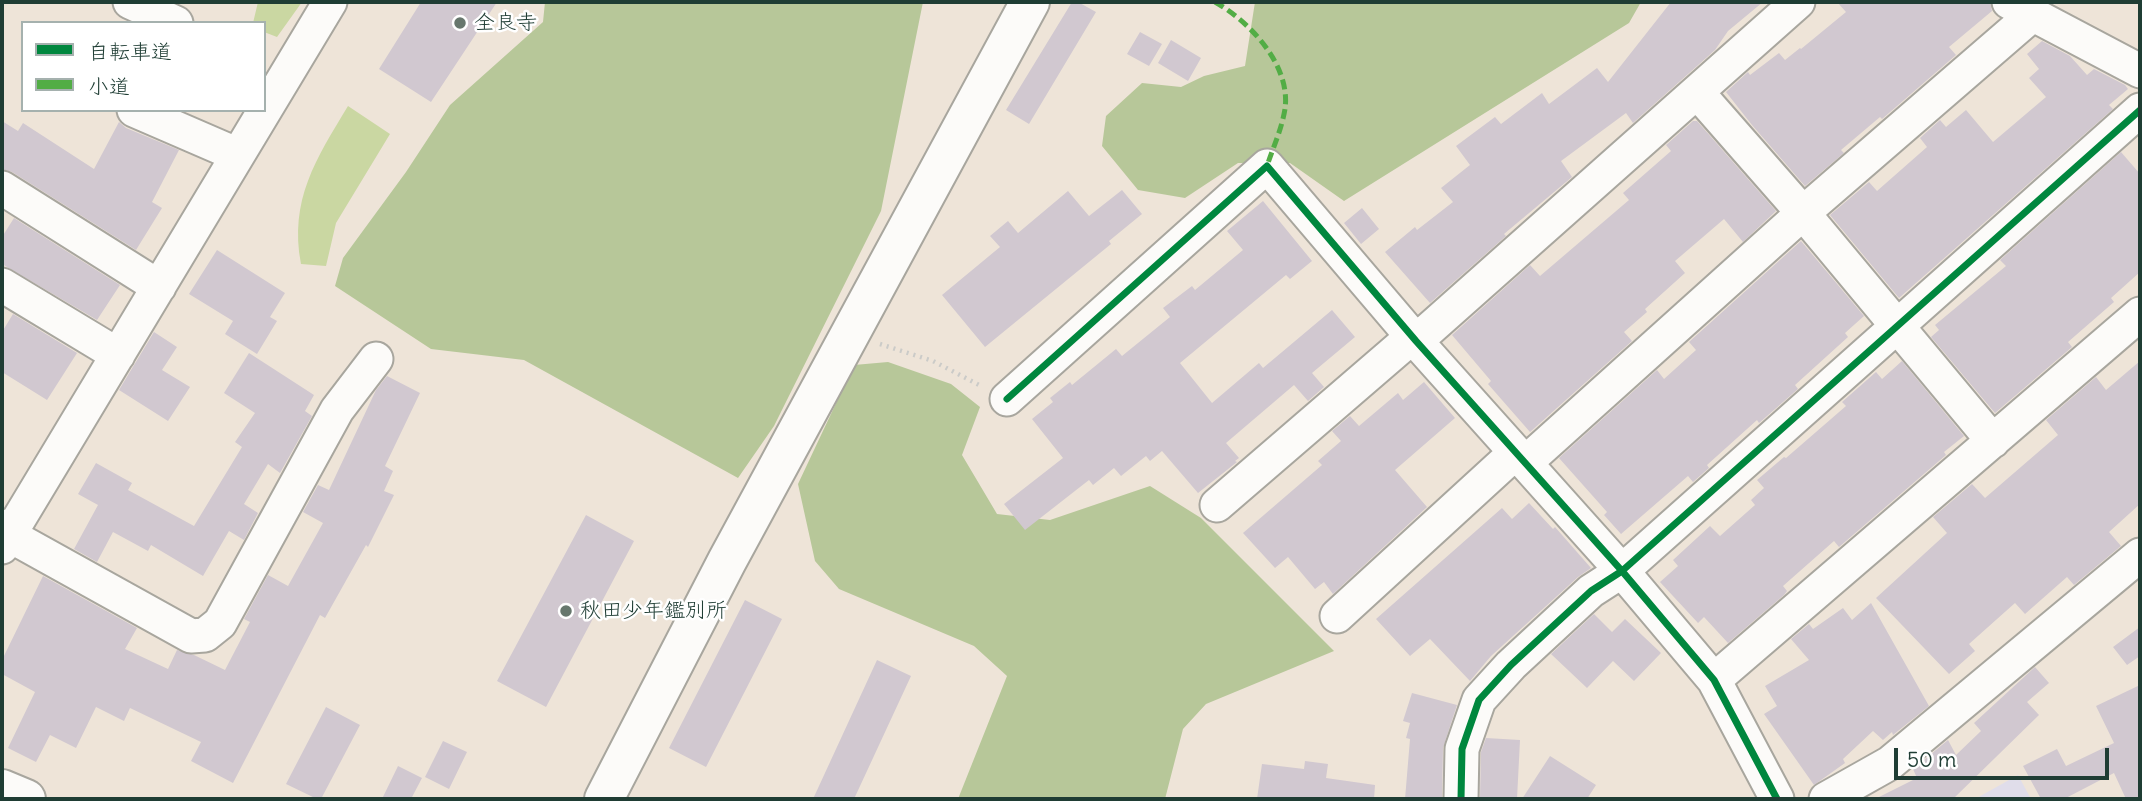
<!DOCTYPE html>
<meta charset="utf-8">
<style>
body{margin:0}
#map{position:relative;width:2142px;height:801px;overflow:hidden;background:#eee4d8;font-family:Delius,"Klee One",sans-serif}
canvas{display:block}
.frame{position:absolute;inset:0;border:4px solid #1f3d34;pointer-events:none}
.legend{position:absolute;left:21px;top:21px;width:245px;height:91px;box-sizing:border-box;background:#fff;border:2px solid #a5b1ae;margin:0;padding:9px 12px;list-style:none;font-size:21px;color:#1f3d34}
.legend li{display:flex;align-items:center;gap:14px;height:35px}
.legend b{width:35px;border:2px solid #a5b1ae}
.scale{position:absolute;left:1894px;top:748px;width:215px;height:32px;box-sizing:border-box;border:4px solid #1f3d34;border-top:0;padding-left:9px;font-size:21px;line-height:24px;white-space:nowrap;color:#1f3d34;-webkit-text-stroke:5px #fff;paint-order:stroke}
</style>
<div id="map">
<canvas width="2142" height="801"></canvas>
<div class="frame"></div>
<ul class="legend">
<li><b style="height:9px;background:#00873e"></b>自転車道</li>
<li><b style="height:9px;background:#52ad45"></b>小道</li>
</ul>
<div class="scale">50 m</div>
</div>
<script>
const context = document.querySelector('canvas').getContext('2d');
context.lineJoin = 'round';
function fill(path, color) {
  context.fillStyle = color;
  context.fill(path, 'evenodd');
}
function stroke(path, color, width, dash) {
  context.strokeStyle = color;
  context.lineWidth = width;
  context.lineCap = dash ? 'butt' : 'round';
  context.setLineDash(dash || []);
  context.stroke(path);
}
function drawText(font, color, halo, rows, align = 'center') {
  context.font = font + ' Delius,"Klee One",sans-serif';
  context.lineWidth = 5;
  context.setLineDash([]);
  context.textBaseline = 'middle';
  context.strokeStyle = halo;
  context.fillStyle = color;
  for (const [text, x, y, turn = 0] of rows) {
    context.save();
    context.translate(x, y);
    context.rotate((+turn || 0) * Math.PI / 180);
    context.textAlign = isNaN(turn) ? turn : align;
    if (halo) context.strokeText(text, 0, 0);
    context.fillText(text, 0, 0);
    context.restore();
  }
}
const built = new Path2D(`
 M2018,775l13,24h-56z`);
const green = new Path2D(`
 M258,2h44l-25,35 -13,-5v-9h-11z
 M348,106l42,28 -54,89 -10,43 -25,-2c-12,-64 15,-105 47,-158z`);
const forest = new Path2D(`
 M545,2h378l-42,209 -107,215 -36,52 -214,-118 -93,-11 -96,-63 8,-28 63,-86 44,-67 93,-83z
 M1255,2h386l-12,21 -285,178 -54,-38h-52l-53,35 -47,-8 -36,-44 4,-30 36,-33 39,4 23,-11 41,-10z
 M888,362l63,22 29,23 -18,48 35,59 53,6 100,-34 51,32 133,133 -128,53 -23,25 -18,70h-207l49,-123 -33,-30 -135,-57 -24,-28 -17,-77 56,-119z`);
const building = new Path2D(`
 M421,2h76l-66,100 -52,-33z
 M1072,2h6l18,10 -67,112 -23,-14z
 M1671,2h92l-35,29 -13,19 -82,73 -7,-10 -65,48 11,16 -68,57 2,2 -76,67 -45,-51 30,-25 2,3 36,-28 -12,-14 29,-23 -14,-19 39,-29 6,7 41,-31 7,11 48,-36 11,14z
 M1837,2h153l2,9 -43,36 7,8 -74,64 -2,-2 -39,33 3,3 -39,33 -53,-61 -26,-33 22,-20 2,3 29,-22 6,7 15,-12 1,1 45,-37z
 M1140,32l22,12 -13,22 -22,-12z
 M1171,40l30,18 -13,23 -30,-18z
 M2042,41l28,15 17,19 7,-6 31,16 3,4 -19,16 4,4 -214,189 -69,-83 39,-33 8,9 50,-44 -7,-9 20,-18 6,7 20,-17 27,32 53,-45 -17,-19 10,-9 -12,-15z
 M2,121l16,10 5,-8 71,46 25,-47 7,6 53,22 -27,52 10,6 -26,42 -124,-78 -10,-3z
 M1693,121h4l79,90 -33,31 -19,-23 -49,42 10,12 -40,36 2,3 -23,20 8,9 -102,91 -42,-48 3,-3 -39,-46 78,-70 10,11 89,-76 -6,-7 48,-42 -5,-6z
 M2121,152l19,22v98l-29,26 3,4 -46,40 4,5 -77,66 -64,-76 8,-7 -4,-5 71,-59 -6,-6z
 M1122,190l20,24 -33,27 2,3 -126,103 -43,-52 58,-48 -10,-11 18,-15 10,12 50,-42 21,25z
 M1263,201l49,60 -22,18 -4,-4 -106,88 32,40 47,-40 4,5 69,-58 23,27 -43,36 12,14 -16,14 -14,-16 -68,58 13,15 -4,3 2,1 -39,31 -36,-42 -12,10 -4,-5 -25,20 -7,-8 -21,17 -4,-5 -64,50 -21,-26 59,-46 -31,-39 21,-17 -3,-4 20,-16 2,3 44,-36 6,7 48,-39 -7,-9 29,-22 3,4 48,-40 -16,-19z
 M1362,208l17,21 -18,15 -17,-21z
 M14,218l106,67 -23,35 -95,-56v-27z
 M1801,241l63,75 -19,17 3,4 -53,48 3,4 -39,34 -2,-3 -50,45 2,3 -16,14 -5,-6 -67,58 -17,-19 3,-3 -48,-54 98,-88 7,9 32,-29 -7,-8z
 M217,250l68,43 -15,24 7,4 -20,33 -32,-20 8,-13 -44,-27z
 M13,314l64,39 -30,47 -45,-28v-40z
 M154,332l23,15 -15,23 28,17 -22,34 -49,-31z
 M249,353l65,42 -9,16 7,5 -32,57 -12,-9 -24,40 14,9 -14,27 -15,-9 -26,45 -52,-31 -3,6 -35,-19 -16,30 -23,-13 24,-44 -20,-11 18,-31 36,20 -4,7 66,36 48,-79 -7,-5 20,-29 -31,-20z
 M1902,361l62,75 -20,16 2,3 -107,92 -5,-6 -51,45 4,5 -3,4 -56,48 -24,-26 -6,6 -38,-41 18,-16 -5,-6 37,-34 10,10 35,-31 -4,-5 13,-12 -7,-8 27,-23 2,1 60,-52 -4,-4 34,-30 6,7z
 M2140,361v143l-31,28 12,14 -47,39 -7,-8 -42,37 -10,-11 -46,41 6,7 -26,23 -73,-76 71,-65 -14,-16 39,-33 13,14 73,-63 -12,-15 50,-43 10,13z
 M387,376l33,17 -35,73 8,5 -9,20 10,4 -26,52 -2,-2 -41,73 -5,-3 -87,168 -42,-22 10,-19 -71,-34 -6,13 -28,-14 -20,41 -26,-13 -14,27 -28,-14 27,-56 -33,-18v-14l41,-84 94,52 -12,21 43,20 9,-19 17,5 31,15 25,-48 -6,-3 24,-44 20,11 35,-63 -20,-11 15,-27 11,5 47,-100z
 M1424,382l31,36 -60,52 32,37 -94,87 -9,-12 -9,7 -27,-32 -13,11 -32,-35 79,-68 -4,-4 23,-20 -9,-10 18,-15 9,10 39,-33 5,7z
 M1529,503l24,26 2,-2 36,41 -13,9 -87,79 -21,25 -40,-42 -20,17 -34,-37 126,-111 10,11z
 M586,515l48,26 -88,166 -49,-26z
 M745,600l37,19 -76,148 -37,-19z
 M1871,603l58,103 -36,29 -1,-3 -9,8 -10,-9 -30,28 2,4 -31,22 -50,-71 13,-8 -12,-20 44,-26 -18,-21 18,-15 4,5 30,-21 9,12z
 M1594,614l18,18 13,-13 36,34 -27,28 -21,-20 -26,27 -36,-34z
 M2140,627v29l-13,9 -14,-18z
 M877,660l34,16 -57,123h-41z
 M2035,667l14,16 -22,19 12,13 -86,84h-78l42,-21 -4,-9 35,-29 8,15 25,-24 -7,-8z
 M2140,685v114h-14l-12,-26 -50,26h-23l-18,-33 34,-17 9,17 48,-23 -18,-37z
 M1412,693l45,12 -14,43 -1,51h-37l5,-60 -4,-1 4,-15 -7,-2z
 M326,707l34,18 -39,74h-4l-31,-15z
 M1486,738l34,2 -3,59 -37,-2 1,-45z
 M443,741l24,11 -18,37 -24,-12z
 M1550,756l46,29 -9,14h-65z
 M1305,761l23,3 -2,14 49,7 -1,14h-117l5,-35 42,5z
 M398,766l24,12 -11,21h-29z`);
const path = new Path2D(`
 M880,344l53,17 48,25`);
const minor = new Path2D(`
 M130,2l46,21
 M2009,2l131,69
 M1697,92l106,121 190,228
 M134,110l104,45
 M2,188l157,99
 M2,285l116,70
 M1416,341l382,-339
 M1007,399l260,-233 149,175 206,230 92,109 63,119
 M1525,463l278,-250 229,-198
 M1217,505l195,-168
 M2,526l7,9 182,101 14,-1 15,-12 117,-213 39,-51
 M2,547l328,-545
 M1337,616l178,-163
 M1714,680l426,-366
 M1461,799l1,-50 17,-49 32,-35 80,-74 31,-20 518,-461
 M1826,799l64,-36 250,-208`);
const tertiary = new Path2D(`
 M2,789l24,10
 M604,799l123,-238 303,-559`);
const quiet = new Path2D(`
 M1215,2c35,20 76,63 70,107 -3,19 -12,39 -18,57`);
const cycleway = new Path2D(`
 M1007,399l260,-233 149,175 206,230 92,109 63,119
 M1461,799l1,-50 17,-49 32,-35 80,-74 31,-20 518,-461`);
const markers = [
 [460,23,7,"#67776d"],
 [566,611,7,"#67776d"]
];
const poiNames = [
 ["全良寺",474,23],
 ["秋田少年鑑別所",580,611]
];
fill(built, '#e0ddea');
fill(green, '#cad7a2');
fill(forest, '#b7c799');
fill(building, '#d1c8d0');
stroke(minor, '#a8a69e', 37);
stroke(tertiary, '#a8a69e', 42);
stroke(path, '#cbcbc8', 4.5, [2, 5]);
stroke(minor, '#fcfbf9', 33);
stroke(tertiary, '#fcfbf9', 38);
stroke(quiet, '#52ad45', 5, [10, 5]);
stroke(cycleway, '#00873e', 7);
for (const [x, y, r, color] of markers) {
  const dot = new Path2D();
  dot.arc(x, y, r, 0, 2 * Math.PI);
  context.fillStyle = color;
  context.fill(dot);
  stroke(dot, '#fff', 2.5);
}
drawText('21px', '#1f3d34', '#fff', poiNames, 'left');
</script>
